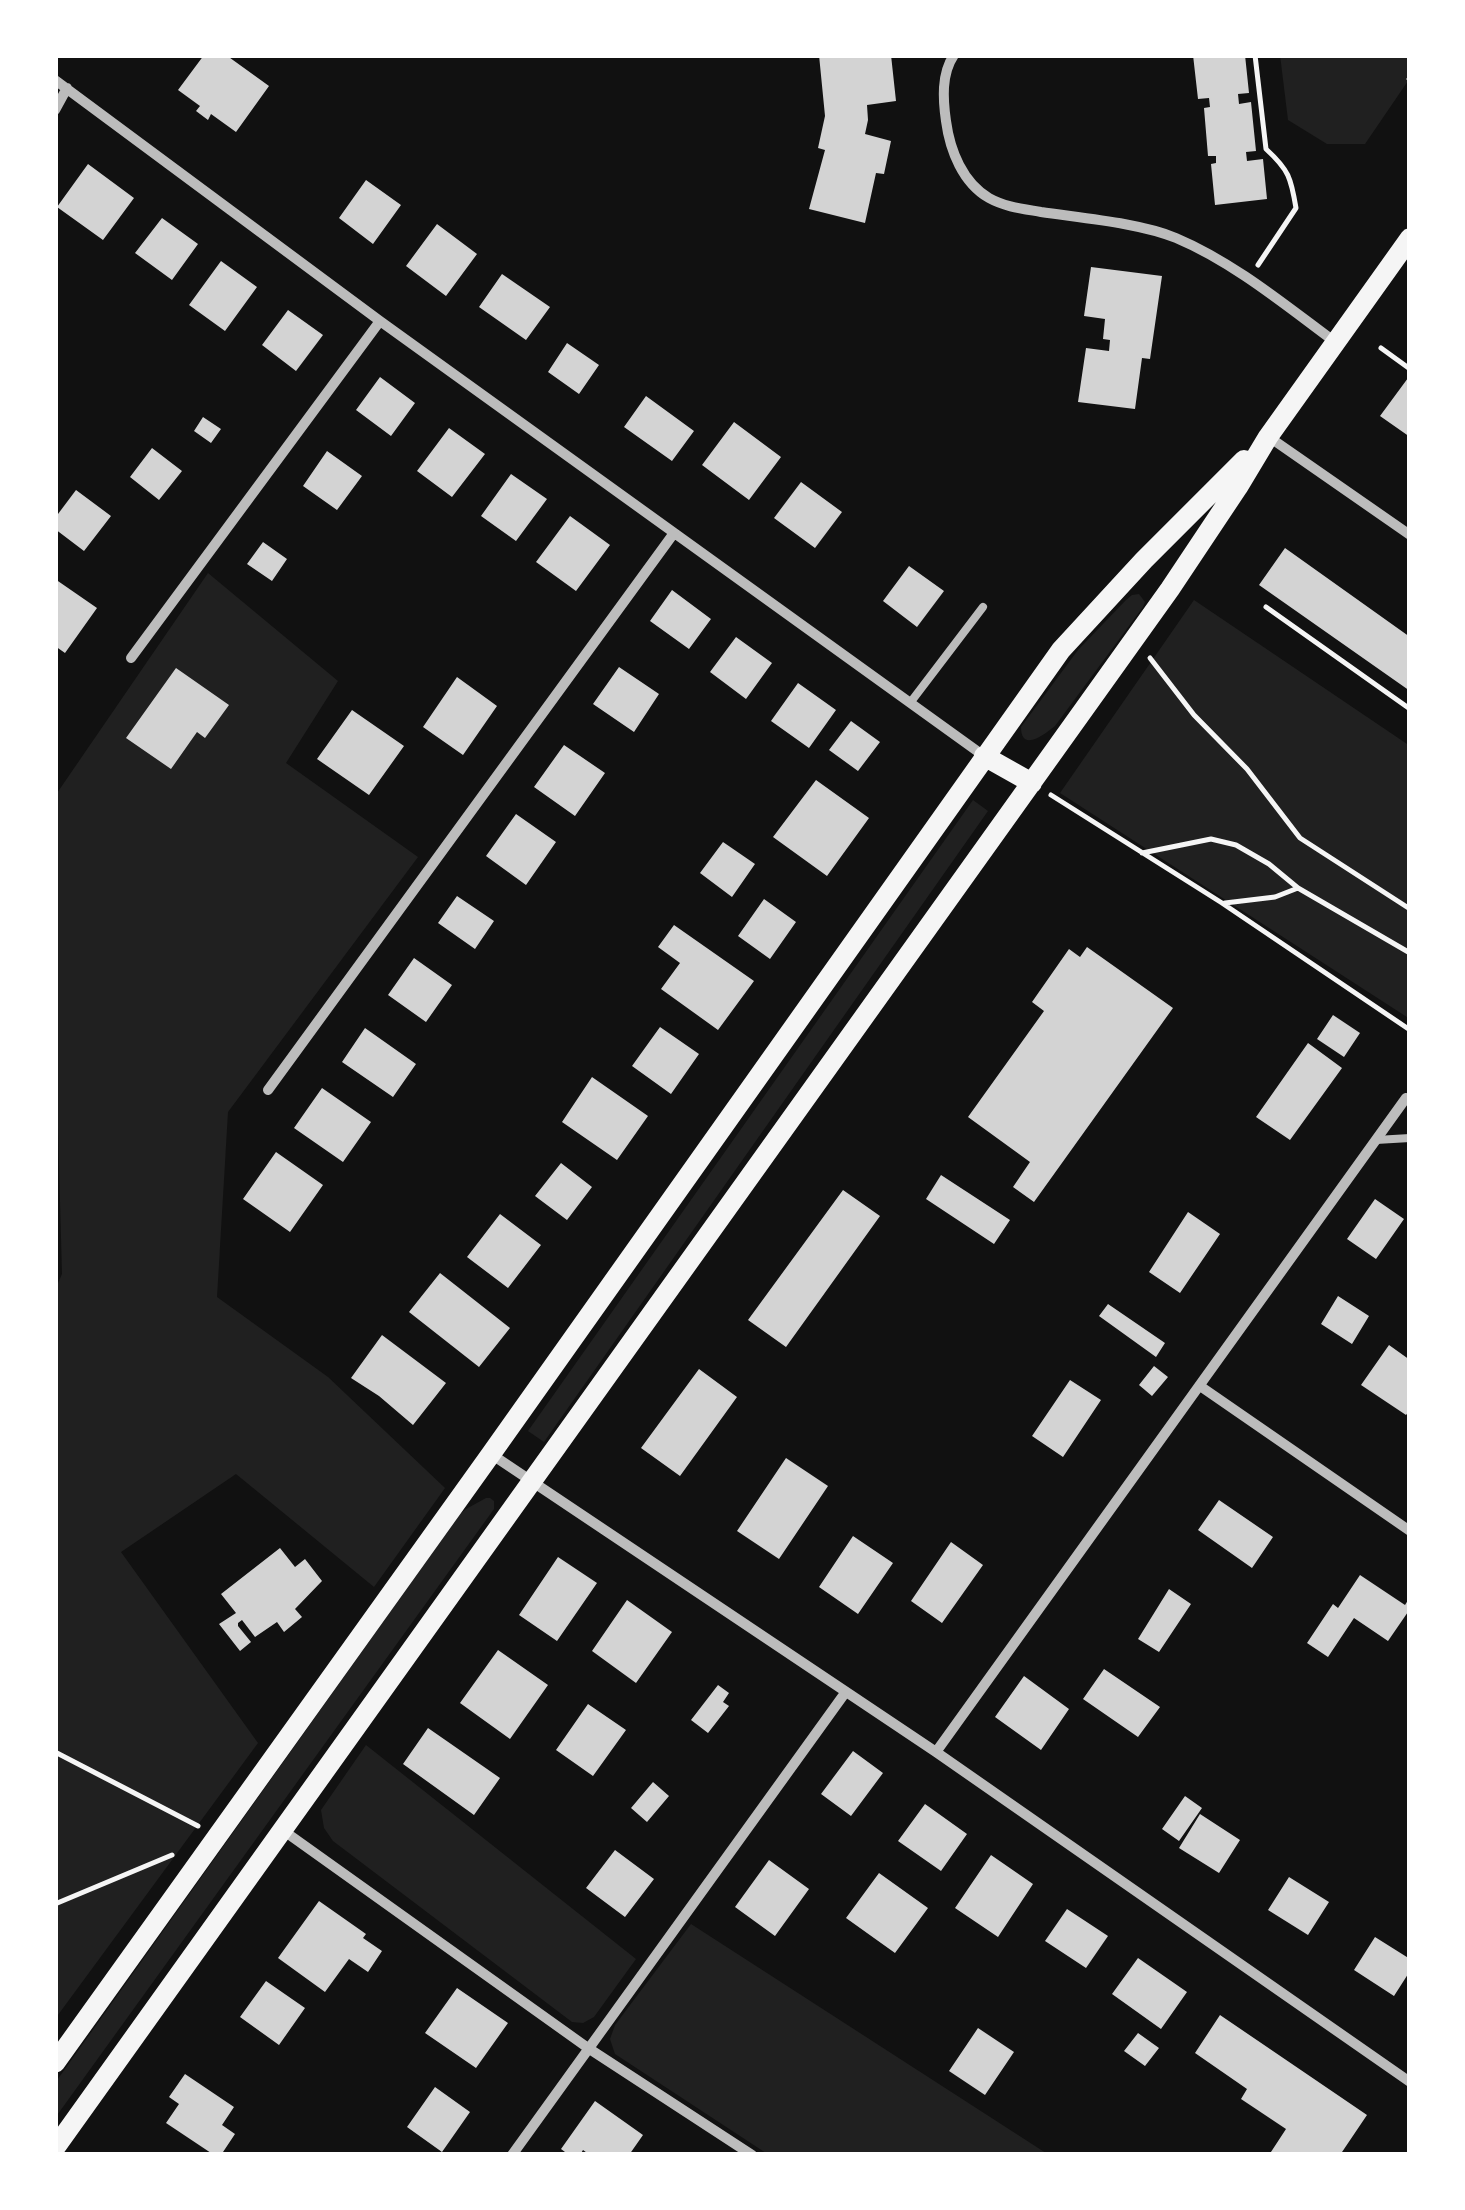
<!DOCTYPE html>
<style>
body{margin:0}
#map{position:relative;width:1465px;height:2210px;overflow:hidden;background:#111;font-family:Commissioner,sans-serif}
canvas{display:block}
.frame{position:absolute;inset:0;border:58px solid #fff;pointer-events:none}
</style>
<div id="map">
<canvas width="1465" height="2210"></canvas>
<div class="frame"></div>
</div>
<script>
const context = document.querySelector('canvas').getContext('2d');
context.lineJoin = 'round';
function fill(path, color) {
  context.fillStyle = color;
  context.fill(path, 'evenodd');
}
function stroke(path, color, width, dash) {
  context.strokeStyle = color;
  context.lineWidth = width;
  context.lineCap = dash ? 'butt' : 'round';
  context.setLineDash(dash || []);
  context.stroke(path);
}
const green = new Path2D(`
 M1280,55h130v23l-45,66h-38l-39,-24z
 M208,573l130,108 -52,82 132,94 -190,255 -11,185 111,80 117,111 -71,99 -138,-113 -115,78 137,191 -203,276v-729l7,-16 -4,-146 -3,-3v-329z
 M1139,594l6,8 -2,5 -88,119c-10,8 -34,27 -34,1l57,-77 48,-50 6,-5z
 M1194,600l216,146v273l-350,-226z
 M973,800l15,11 -444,631 -16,-11z
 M486,1498h4l4,3v8l-439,609v-35l404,-568 7,-6z
 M366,1745l270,214 -42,58 -11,6 -11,-1 -239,-181 -9,-13 -3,-18z
 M691,1924l358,231h-280l-154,-101 -5,-15 5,-14z`);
const building = new Path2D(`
 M204,55h22l43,31 -33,46 -25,-18 -3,6 -12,-9 4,-5 -22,-16z
 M819,55h72l5,46 -29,4 1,15 -3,14 26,7 -7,33 -8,-1 -11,50 -56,-14 16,-59 -7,-2 7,-32z
 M1193,55h52l4,38 -11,1 1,10 12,-2 5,49 -10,1 1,9 16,-2 4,40 -52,6 -4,-41 5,-1v-7h-8l-4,-48 6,-1 -1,-9 -11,1z
 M88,164l46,34 -31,42 -46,-33z
 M366,180l35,25 -28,39 -34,-26z
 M162,218l36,26 -26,36 -37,-27z
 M437,224l40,30 -31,42 -40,-30z
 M221,261l36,26 -32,44 -36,-26z
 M1091,267l71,9 -12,83 -8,-1 -7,51 -57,-7 8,-54 23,3 1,-11 -7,-1 2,-20 -21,-3z
 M502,274l48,33 -24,33 -47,-33z
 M288,310l35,25 -27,36 -34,-26z
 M567,343l32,22 -20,29 -31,-22z
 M380,377l35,26 -24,33 -35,-26z
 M1408,378l2,2v57l-30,-21z
 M646,396l48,35 -22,30 -48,-34z
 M203,417l18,12 -10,14 -17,-12z
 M734,422l47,35 -32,43 -47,-35z
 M449,428l36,26 -33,43 -35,-26z
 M152,448l30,23 -23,29 -29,-23z
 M327,451l35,25 -25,34 -34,-24z
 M511,474l36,25 -31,42 -35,-25z
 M801,482l41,30 -27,36 -41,-30z
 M76,490l35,26 -27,35 -29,-22v-11z
 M570,516l40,29 -34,46 -40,-29z
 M263,542l24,17 -15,22 -25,-17z
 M1285,548l125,89v54l-151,-106z
 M909,566l35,25 -27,36 -34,-26z
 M55,579l42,29 -32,45 -10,-7z
 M672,590l39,29 -22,30 -39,-28z
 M736,637l36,26 -26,36 -36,-27z
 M619,667l40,27 -25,38 -41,-28z
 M176,668l53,37 -24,33 -8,-6 -26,37 -45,-31z
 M457,677l40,29 -34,49 -40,-28z
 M798,683l38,27 -27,38 -38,-27z
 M352,710l52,36 -35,49 -52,-36z
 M851,721l29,21 -22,29 -29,-21z
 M564,745l41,28 -30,43 -41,-29z
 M816,780l53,38 -42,58 -54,-39z
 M516,814l40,28 -30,43 -40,-29z
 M723,842l32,22 -23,33 -32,-24z
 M457,896l37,25 -19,28 -37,-26z
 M764,899l32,23 -26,37 -32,-23z
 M674,925l80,56 -36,49 -57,-41 19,-26 -22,-16z
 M1087,947l86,61 -139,194 -21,-15 17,-25 -62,-45 76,-106 -12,-9 37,-53 11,8z
 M414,958l38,27 -26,37 -38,-27z
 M1333,1015l27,18 -16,24 -27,-18z
 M660,1027l39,27 -28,40 -39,-28z
 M365,1028l51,36 -23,33 -51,-35z
 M1308,1043l34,25 -52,72 -34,-23z
 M592,1077l56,39 -31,44 -55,-38z
 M322,1088l49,34 -28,40 -49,-34z
 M276,1152l47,33 -33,47 -47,-33z
 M561,1163l31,24 -25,33 -32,-24z
 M941,1175l69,45 -16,24 -68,-45z
 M843,1190l37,26 -94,131 -38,-27z
 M1375,1199l29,20 -28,40 -29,-20z
 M1188,1212l32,22 -40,59 -31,-21z
 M500,1214l41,31 -33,43 -41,-31z
 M440,1273l70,55 -31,39 -70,-55z
 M1338,1296l31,20 -17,28 -31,-20z
 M1108,1304l57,39 -9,14 -57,-41z
 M382,1335l64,48 -33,42 -34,-29 -28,-18z
 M1389,1345l21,15v50l-4,5 -45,-30z
 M1154,1366l14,11 -16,19 -13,-11z
 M699,1369l38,28 -57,79 -39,-28z
 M1070,1380l31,20 -38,57 -31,-21z
 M786,1458l42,28 -49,73 -42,-28z
 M1219,1500l54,37 -21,31 -54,-38z
 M853,1536l40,27 -35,51 -39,-27z
 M951,1542l32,23 -41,58 -31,-22z
 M280,1548l15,19 10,-8 17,22 -27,28 7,8 -18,15 -7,-10 -22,15 -13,-17 -4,3v3l13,16 -11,9 -21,-27 17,-11 -15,-19z
 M558,1557l39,26 -40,58 -38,-26z
 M1360,1575l45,30 5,-8v12l-22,32 -34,-23 -26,39 -21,-14 26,-39 5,4z
 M1169,1589l22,15 -32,48 -21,-13z
 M627,1600l45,32 -36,51 -44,-32z
 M498,1650l50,35 -38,54 -50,-36z
 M1104,1669l56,38 -22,30 -55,-38z
 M1024,1676l45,33 -28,41 -46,-33z
 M718,1685l11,8 -6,9 6,4 -21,27 -17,-13z
 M588,1704l38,26 -33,46 -37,-26z
 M428,1728l72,50 -26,37 -71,-51z
 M853,1751l30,22 -32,43 -30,-22z
 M653,1782l16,14 -22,26 -16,-14z
 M1185,1796l17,12 -23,33 -17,-12z
 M925,1804l42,30 -26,37 -43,-30z
 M1200,1814l40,26 -21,33 -40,-25z
 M615,1850l39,29 -29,38 -39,-29z
 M991,1855l42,29 -35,53 -43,-29z
 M769,1860l40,29 -34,47 -40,-29z
 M879,1873l49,35 -33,45 -49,-35z
 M1289,1877l40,25 -21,33 -40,-25z
 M319,1901l47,33 -3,4 19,13 -14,21 -19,-13 -24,33 -47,-34z
 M1067,1909l41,27 -22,32 -41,-27z
 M1375,1937l35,22v12l-16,25 -40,-26z
 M1138,1958l49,34 -26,37 -49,-35z
 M266,1981l39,27 -26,37 -39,-28z
 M457,1988l51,35 -32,45 -51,-35z
 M1220,2015l147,100 -27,40h-71l17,-26 -45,-30 6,-10 -52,-36z
 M978,2028l36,24 -29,43 -36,-24z
 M1138,2033l21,15 -14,18 -21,-15z
 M185,2074l49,33 -12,18 13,9 -14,21h-7l-48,-32 13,-19 -10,-7z
 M435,2087l35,25 -28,40 -35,-25z
 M595,2101l48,34 -14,20h-39l-7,-5 -3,5h-11l-8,-6z`);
const path = new Path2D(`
 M1255,55l11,94c23,21 25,29 30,59l-38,57
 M1409,79l1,1
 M1381,348l29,21
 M1266,607l144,102
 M1150,658l44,57 53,54 53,69 110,71
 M1051,795l171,108 188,127
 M1142,853l69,-14 25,6 33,19 29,24
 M1225,903l50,-6 23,-9 112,65
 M55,1752l143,74
 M55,1904l117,-49`);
const service = new Path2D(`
 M910,703l73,-96
 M1376,1140l34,-2`);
const minor = new Path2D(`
 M954,55c-13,19 -11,45 -8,66 4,30 17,62 43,77 16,9 35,11 52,14 40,6 99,11 135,26 57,24 109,67 159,104
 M55,80l325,241 604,435
 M55,110l12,-22
 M1269,437l141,98
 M131,658l249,-337
 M268,1090l406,-557
 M1200,1386l210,145
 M491,1454l445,298 474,330
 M936,1752l470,-654
 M284,1831l304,217 164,107
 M512,2155l333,-462`);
const secondary = new Path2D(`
 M984,756l48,27
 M55,2063l436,-609 570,-804 83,-90 100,-100
 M55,2148l1115,-1559 68,-102 30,-50 142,-199`);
fill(green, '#202020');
fill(building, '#d3d3d3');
stroke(path, '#f5f5f5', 5);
stroke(service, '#bcbcbc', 8);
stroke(minor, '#bcbcbc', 10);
stroke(secondary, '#f5f5f5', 20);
</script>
